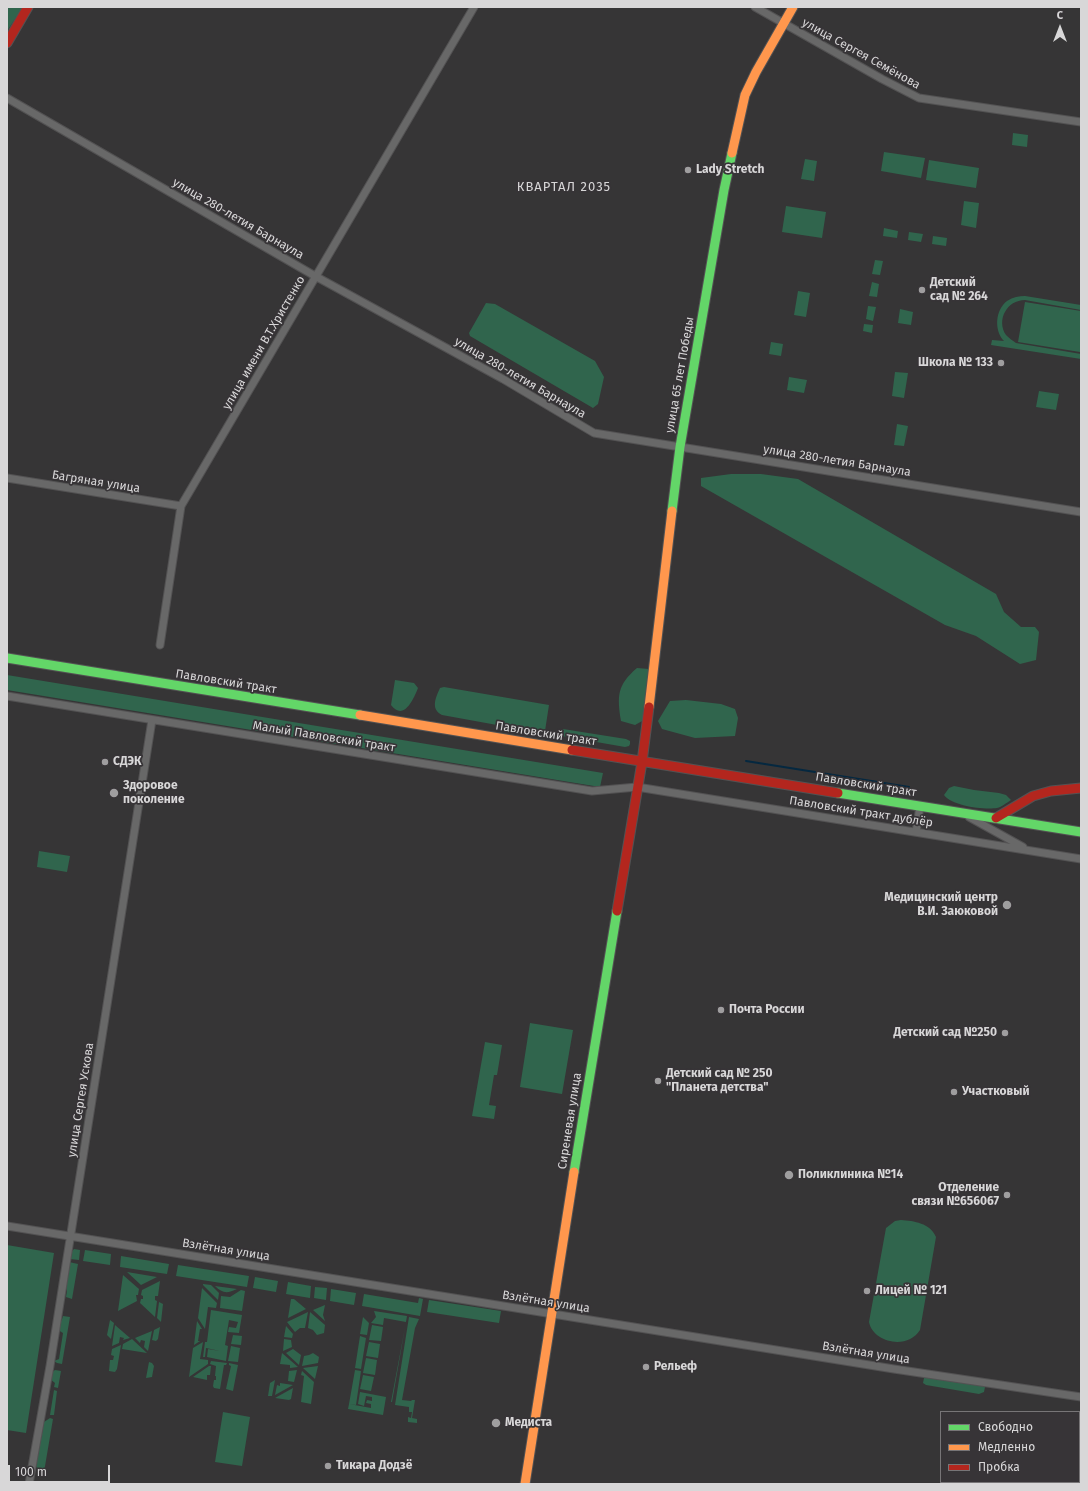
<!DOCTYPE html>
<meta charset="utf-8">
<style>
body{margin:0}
#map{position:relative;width:1088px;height:1491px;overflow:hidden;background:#363536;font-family:"Fira Sans",sans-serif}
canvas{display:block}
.frame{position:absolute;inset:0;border:8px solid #d8d7d8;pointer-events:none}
.legend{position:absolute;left:940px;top:1411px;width:140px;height:72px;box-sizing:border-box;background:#373437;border:1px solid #777577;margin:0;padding:5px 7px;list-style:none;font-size:12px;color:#d8d7d8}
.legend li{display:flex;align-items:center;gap:8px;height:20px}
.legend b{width:20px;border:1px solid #777577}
.north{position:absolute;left:1040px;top:8px;width:40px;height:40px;-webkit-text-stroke:3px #373437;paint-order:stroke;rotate:0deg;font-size:11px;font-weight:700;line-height:16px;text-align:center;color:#d8d7d8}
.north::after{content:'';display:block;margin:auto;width:14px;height:18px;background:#d8d7d8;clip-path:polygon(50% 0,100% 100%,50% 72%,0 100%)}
.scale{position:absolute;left:8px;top:1465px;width:102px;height:18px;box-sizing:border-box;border:2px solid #d8d7d8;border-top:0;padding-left:5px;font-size:12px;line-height:14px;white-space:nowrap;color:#d8d7d8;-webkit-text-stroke:3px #373437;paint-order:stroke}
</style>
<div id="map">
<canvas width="1088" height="1491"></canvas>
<div class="frame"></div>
<ul class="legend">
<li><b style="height:5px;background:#63d668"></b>Свободно</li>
<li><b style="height:5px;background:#ff974d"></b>Медленно</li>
<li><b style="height:5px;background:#b3261e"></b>Пробка</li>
</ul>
<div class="north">С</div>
<div class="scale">100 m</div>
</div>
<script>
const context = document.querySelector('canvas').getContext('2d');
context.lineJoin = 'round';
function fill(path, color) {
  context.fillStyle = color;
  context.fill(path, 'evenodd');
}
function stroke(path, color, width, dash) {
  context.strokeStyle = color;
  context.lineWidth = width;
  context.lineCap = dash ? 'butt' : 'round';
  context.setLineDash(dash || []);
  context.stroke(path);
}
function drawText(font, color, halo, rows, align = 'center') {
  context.font = font + ' "Fira Sans",sans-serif';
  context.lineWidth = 3.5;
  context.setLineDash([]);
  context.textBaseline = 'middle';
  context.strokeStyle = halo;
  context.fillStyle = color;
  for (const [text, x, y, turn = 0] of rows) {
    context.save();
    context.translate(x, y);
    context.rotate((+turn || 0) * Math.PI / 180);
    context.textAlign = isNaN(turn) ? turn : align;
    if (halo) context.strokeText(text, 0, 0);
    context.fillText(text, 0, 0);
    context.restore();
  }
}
const green = new Path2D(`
 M7,7h16l-16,24z
 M1013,133l15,2 -1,12 -15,-2z
 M884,152l41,6 -4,20 -40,-7z
 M805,159l12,2 -3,20 -13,-2z
 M929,160l50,8 -3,20 -50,-8z
 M964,201l15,2 -3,25 -15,-3z
 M786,206l40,6 -4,26 -40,-6z
 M884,228l14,3 -1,7 -14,-2z
 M909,232l14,2 -2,8 -13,-2z
 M933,236l14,2 -1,8 -14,-2z
 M875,260l8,1 -3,14 -8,-1z
 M872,282l7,2 -2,13 -8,-1z
 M798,291l12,2 -4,24 -12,-2z
 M1025,296l56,9v5l-56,-10c-18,0 -29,20 -19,35 3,3 7,6 10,8l65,11v5l-90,-14 1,-5 12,1c-10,-10 -9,-31 3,-40 6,-4 12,-5 18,-5z
 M1025,302l56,9 -1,41 -62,-10z
 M486,303l9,1 100,57 9,16 -6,27 -5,4 -123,-72 -1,-3z
 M868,306l8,1 -3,14 -7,-2z
 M900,309l13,3 -2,13 -13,-2z
 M864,324l9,1 -1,8 -9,-2z
 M771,342l12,2 -2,12 -12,-2z
 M895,372l13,1 -4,25 -12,-2z
 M789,377l18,3 -3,13 -17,-3z
 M1039,391l20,3 -3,16 -20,-3z
 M897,424l11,2 -4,20 -10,-1z
 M731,474h30l37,5 198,115 8,18 17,15h14l4,5 -3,28 -16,4 -44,-28 -31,-11 -244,-139v-8z
 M637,668l12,1 -5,51 -9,5 -14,-4c-4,-25 -4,-36 16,-53z
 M7,675l596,98 -3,14 -593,-97z
 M395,680l19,3 4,5c-4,10 -14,34 -27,17z
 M444,687l105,18 -4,26 -4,2 -99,-18c-12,-6 -6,-18 -2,-27z
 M686,700l35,4 14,5 3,9 -3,18 -40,2 -33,-9 -4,-8 12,-20z
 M559,729h4l63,10 4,2v3l-1,2 -4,1 -63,-11 -3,-2 -1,-3z
 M954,786l20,4 25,3 7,2 5,5c-5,3 -9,7 -14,8 -13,2 -45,-2 -53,-13l5,-7z
 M39,851l31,5 -3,16 -30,-5z
 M530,1023l43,7 -11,64 -42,-7z
 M485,1042l17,3 -5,30h-3l-5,30 7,1 -2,13 -22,-3z
 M901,1220c13,1 29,3 35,17l-16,93c-12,20 -47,13 -51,-8l17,-94 9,-7z
 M7,1245l47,8 -28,180 -19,-3z
 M74,1249l6,1 -1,10 -9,-1 1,-7z
 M85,1250l26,4 -1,11 -27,-4z
 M121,1256l48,8 -2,10 -47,-7z
 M69,1262l9,2 -6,35 -6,-2 1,-6 -2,-7z
 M178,1265l71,11 -2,11 -71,-11z
 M127,1272l30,5 -16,8z
 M123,1275l16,14 -1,6h-2l1,6 -19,10z
 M255,1277l23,4 -2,11 -23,-4z
 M160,1281l-2,15h-3v4l2,1 -2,16 -15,-14 1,-4h2v-3l-2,-1 1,-5z
 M288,1282l23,4 -1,12 -24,-4z
 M203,1284l8,1 8,8 -1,7 -15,-15z
 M215,1286l22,3c-10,5 -15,4 -22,-3z
 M315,1287l12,1 -1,12 -12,-2z
 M202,1288l15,15 -1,5 -8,-1 -3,22 -7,-11z
 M331,1289l25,4 -2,12 -24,-4z
 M241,1290l4,1 -3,20 -22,-3 1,-12 9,1z
 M364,1294l54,9 1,-5 4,1 -3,17 -58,-10z
 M291,1299h3l12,10 -18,9z
 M429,1300l72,11 -2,12 -72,-11z
 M159,1302l4,2 -2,18 -4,-4z
 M325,1305l-2,10 2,6 -12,-11z
 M211,1310l31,5 -3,18 -11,-1 1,-5 7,1 2,-6 -9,-2 -4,25 3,1 -2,15 -19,-4 1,-8 12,2 -14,-3 -1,9h-2l2,-15h2z
 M374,1311l33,5 -15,86h-1l15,-80 -22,-4 -1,7 -12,-2 5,-6z
 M308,1312l-3,16h-5l-5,4 -8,-10z
 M310,1312l15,13 -1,8 -7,2 -4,-5 -5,-2z
 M63,1316l7,1 -8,47 -5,-1 -3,-2 5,-2 4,-26 -5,-3c0,-5 4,-9 5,-14z
 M363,1317l6,6 -2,12 -7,-1z
 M409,1317l10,2 -4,9 -13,72 9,1 1,-1h3l-3,18 5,1v4l-9,-1v-5l3,1 1,-6h-3v-5l-14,-2z
 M110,1320l4,3 -3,16 -4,-4z
 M197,1321l5,8h-2l-2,12h2l-6,4z
 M115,1325l15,13 -7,2 1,-2 -4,-1 -1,6 -7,3z
 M372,1325l11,2 -2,14 -12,-1z
 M286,1326l7,8 -1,4 -8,-1z
 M160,1327l-2,12 -2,2 -4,-1 2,-10z
 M152,1331l-4,20 -4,-4 1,-6 -4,-1 -1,3 -5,-5z
 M233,1335l9,1 -1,9 -10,-1z
 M360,1336l6,2 -5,31 -6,-1z
 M132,1339l15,14 -25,-4 1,-5z
 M284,1339l7,1 1,7 -9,4z
 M203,1342l-3,17 8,1v4l-19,13 4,-29z
 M369,1342l11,2 -2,14 -12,-2z
 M121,1345l-4,24 -2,3 -6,-1 1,-11h3l1,-4 -3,-1 1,-6z
 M231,1346l9,2 -2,14 -10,-1z
 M293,1349l8,6 -2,10 -13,-12z
 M282,1353l16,14 -8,1v-3l-10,-1z
 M313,1353l6,4 -1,6 -16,3 2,-10 5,-1z
 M366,1358l11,2 -2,15 -12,-2z
 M211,1361l16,2 -1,2h-2l-4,24 -6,-1 -1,-2 1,-6h2v-4h-1l1,-10 -6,-2z
 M149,1362l3,1 2,3 -2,11 -6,1z
 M229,1363l9,2 -5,26 -7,-2 5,-23 -2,-1z
 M209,1366h2l-1,9h-3v5l-14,-3z
 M318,1366l-3,13 -12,-11z
 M55,1370l6,1 -3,17 -4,-1 1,-4 -5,-4 1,-6z
 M297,1370l-3,12 -6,-1 1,-10z
 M355,1370l6,1 -5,34 -7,-1z
 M302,1371l12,11 -3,22 -10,-2 3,-26 -3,-1z
 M363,1375l11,2 -3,14 -11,-2z
 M927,1375l53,9 5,3 -1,5 -5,2 -53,-9 -3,-2 1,-5z
 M275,1380l-3,16h-4l2,-13z
 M280,1383l13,2 -18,10 2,-10 3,1z
 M293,1388l-2,11 -2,1 -14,-2z
 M54,1390l3,1 -3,24h-4z
 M360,1392l26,5 -3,18 -35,-6 1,-5 22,4v-4l-5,-1 1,-3 5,1v-4l-6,-1 -2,10 -6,-2z
 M223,1412l27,5 -8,49 -27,-4z
 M50,1418l3,1 -9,53 -6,-2 -2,-4 8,-44z`);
const stream = new Path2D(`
 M746,761l163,26`);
const street = new Path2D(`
 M755,7l127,72 37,19 162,24
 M7,98l308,178 188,103 91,54 487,79
 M7,478l174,28
 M160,645l21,-139 293,-499
 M7,696l585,95 45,-4 444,72
 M969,817l54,30
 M916,832l4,-26
 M7,1226l887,143 187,28
 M29,1484l21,-118 102,-646`);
const fast = new Path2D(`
 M672,511l8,-64 44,-257 8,-37
 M7,658l353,57
 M838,793l243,39
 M574,1172l43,-261`);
const slow = new Path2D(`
 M732,153l13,-58 11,-23 37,-65
 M649,707l23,-196
 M360,715l212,35
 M525,1484l49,-312`);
const jam = new Path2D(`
 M7,43l21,-36
 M572,750l266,43
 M996,818l37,-22 18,-5 30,-3
 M617,911l25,-149 7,-55`);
const markers = [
 [688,170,4,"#9f9e9f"],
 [922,290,4,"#9f9e9f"],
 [1001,363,4,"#9f9e9f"],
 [105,762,4,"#9f9e9f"],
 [114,793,5,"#9f9e9f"],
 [1007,905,5,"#9f9e9f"],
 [721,1010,4,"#9f9e9f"],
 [1005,1033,4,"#9f9e9f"],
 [658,1081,4,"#9f9e9f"],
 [954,1092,4,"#9f9e9f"],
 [789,1175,5,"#9f9e9f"],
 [1007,1195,4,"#9f9e9f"],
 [867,1291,4,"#9f9e9f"],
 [646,1367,4,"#9f9e9f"],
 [496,1423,5,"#9f9e9f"],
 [328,1466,4,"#9f9e9f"]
];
const streetNames = [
 ["улица Сергея Семёнова",861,54,29],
 ["улица 280-летия Барнаула",238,219,30],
 ["улица имени В.Т.Христенко",264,343,-60],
 ["улица 65 лет Победы",680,375,-80],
 ["улица 280-летия Барнаула",520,378,30],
 ["улица 280-летия Барнаула",837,461,9],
 ["Багряная улица",96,482,9],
 ["Павловский тракт",226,682,9],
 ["Павловский тракт",546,734,9],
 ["Малый Павловский тракт",324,737,9],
 ["Павловский тракт",866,785,9],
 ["Павловский тракт дублёр",861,812,9],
 ["улица Сергея Ускова",81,1100,-81],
 ["Сиреневая улица",570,1121,-81],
 ["Взлётная улица",226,1250,9],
 ["Взлётная улица",546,1302,9],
 ["Взлётная улица",866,1353,9]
];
const poiNames = [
 ["Lady Stretch",696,170],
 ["Детский",930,283],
 ["сад № 264",930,297],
 ["Школа № 133",993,363,"right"],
 ["СДЭК",113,762],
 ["Здоровое",123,786],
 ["поколение",123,800],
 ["Медицинский центр",998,898,"right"],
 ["В.И. Заюковой",998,912,"right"],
 ["Почта России",729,1010],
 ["Детский сад №250",997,1033,"right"],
 ["Детский сад № 250",666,1074],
 ["\"Планета детства\"",666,1088],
 ["Участковый",962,1092],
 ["Поликлиника №14",798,1175],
 ["Отделение",999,1188,"right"],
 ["связи №656067",999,1202,"right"],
 ["Лицей № 121",875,1291],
 ["Рельеф",654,1367],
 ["Медиста",505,1423],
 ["Тикара Додзё",336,1466]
];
const neighbourhoodNames = [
 ["КВАРТАЛ 2035",564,187]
];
fill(green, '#30654d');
stroke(stream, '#052840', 2);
stroke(street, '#535253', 9);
stroke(fast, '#535253', 11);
stroke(slow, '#535253', 11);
stroke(jam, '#535253', 11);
stroke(street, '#686868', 7);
stroke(fast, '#63d668', 9);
stroke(slow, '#ff974d', 9);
stroke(jam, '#b3261e', 9);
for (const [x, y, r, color] of markers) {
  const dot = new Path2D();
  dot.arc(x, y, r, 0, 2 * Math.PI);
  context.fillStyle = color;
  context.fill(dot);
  stroke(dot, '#373437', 1.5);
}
drawText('12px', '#d8d7d8', '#373437', streetNames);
drawText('bold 12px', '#d8d7d8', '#373437', poiNames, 'left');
context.letterSpacing = '1px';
drawText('13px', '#d8d7d8', '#373437', neighbourhoodNames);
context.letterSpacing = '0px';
</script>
